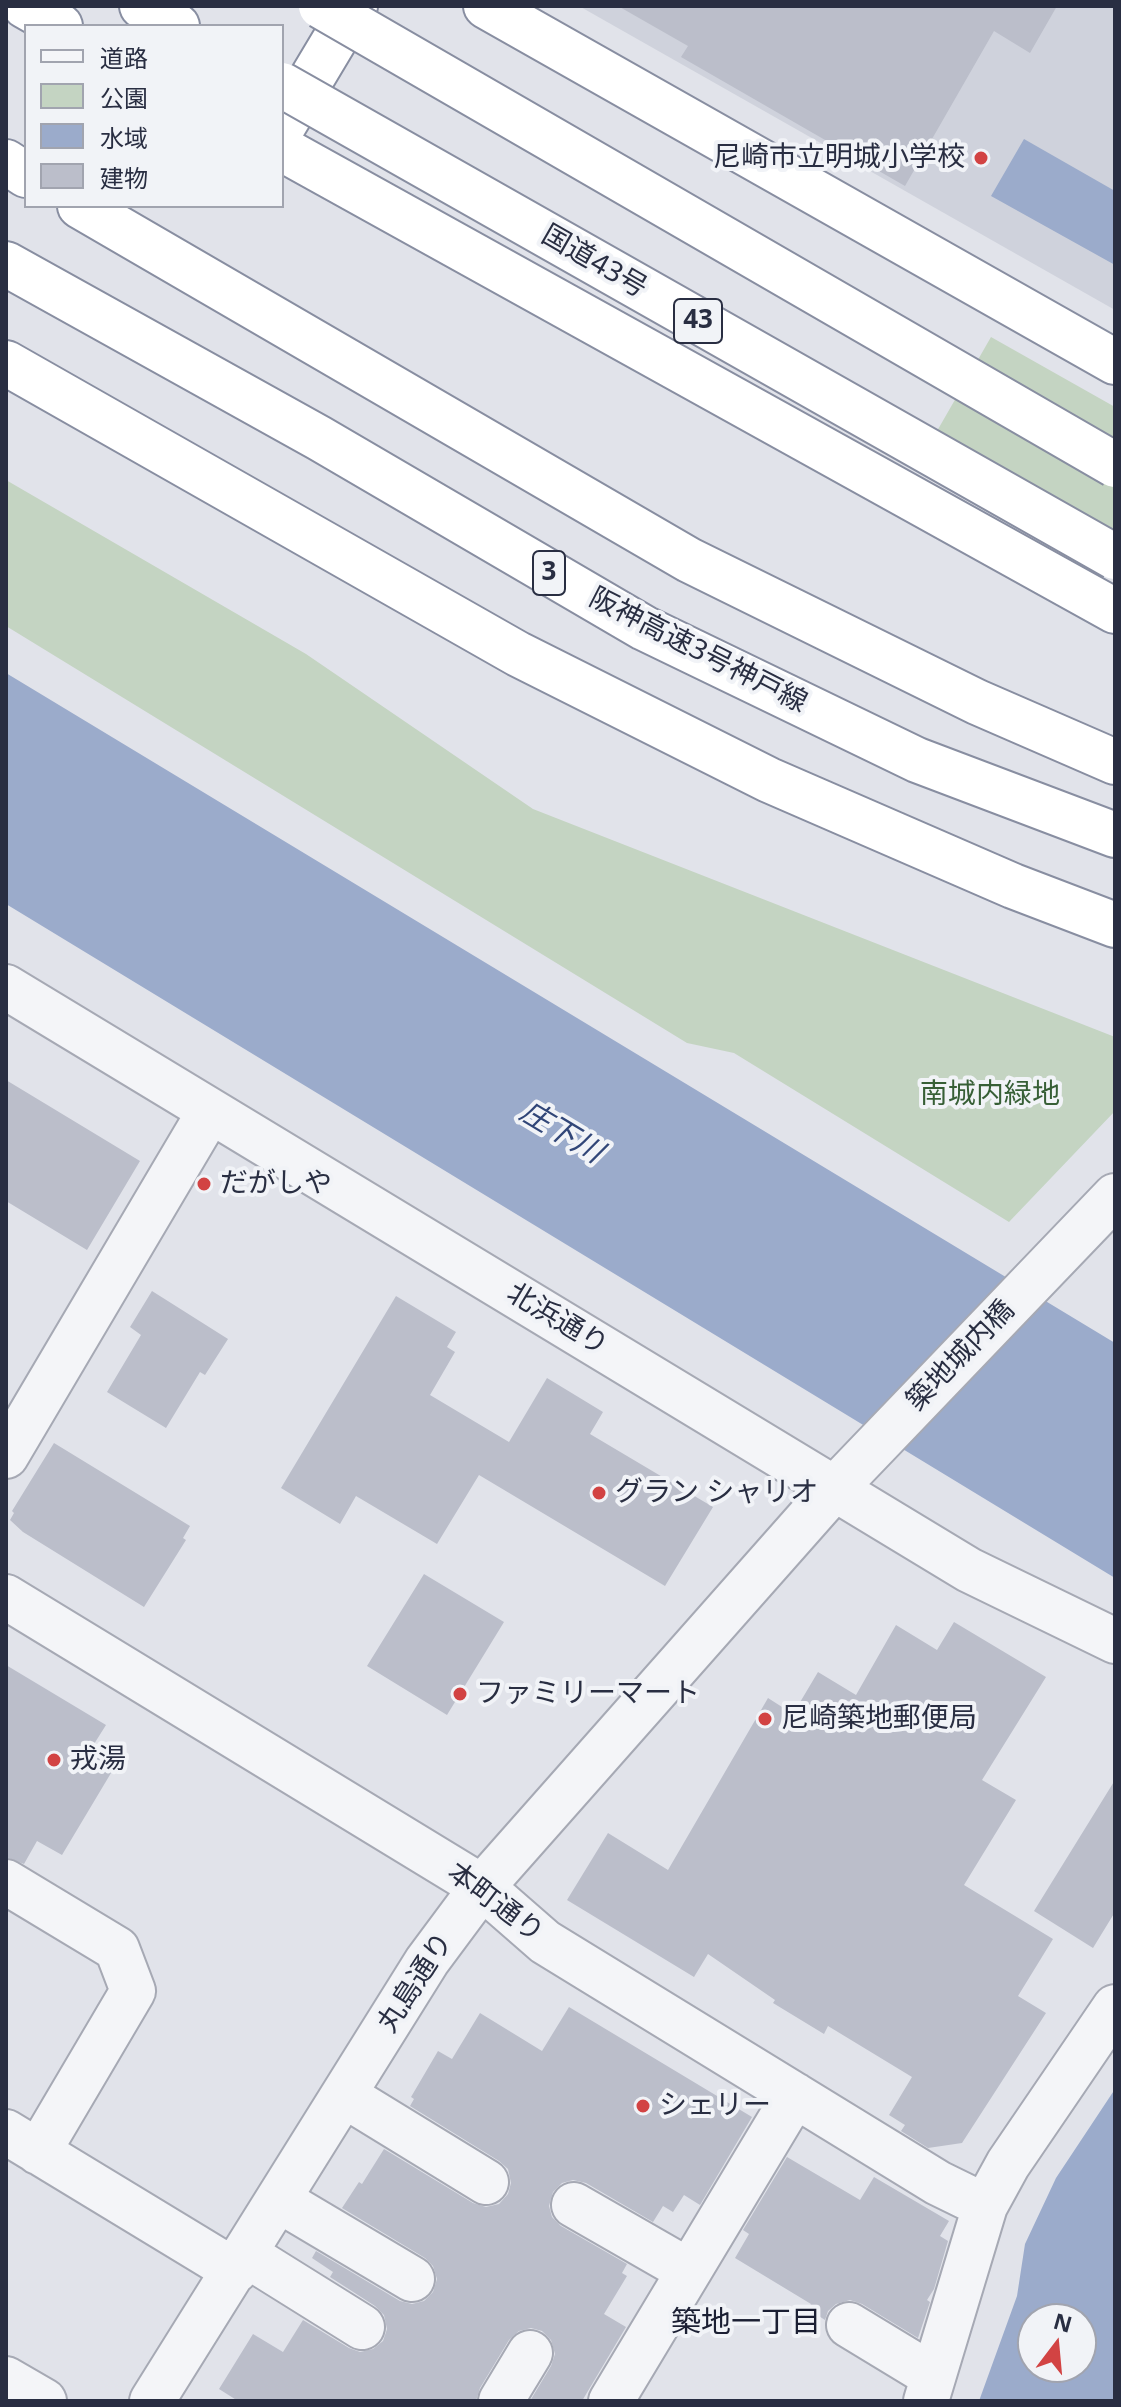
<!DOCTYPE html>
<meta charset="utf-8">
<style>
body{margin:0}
#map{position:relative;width:1121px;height:2407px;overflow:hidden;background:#e1e3ea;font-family:"Noto Sans","Noto Sans JP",sans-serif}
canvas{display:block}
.frame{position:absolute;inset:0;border:8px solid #292e42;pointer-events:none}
.legend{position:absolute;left:24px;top:24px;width:260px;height:184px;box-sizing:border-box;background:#f1f3f7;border:2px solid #a1a4af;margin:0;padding:10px 14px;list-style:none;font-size:24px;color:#292e42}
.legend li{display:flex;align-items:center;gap:16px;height:40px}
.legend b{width:40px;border:2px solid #a1a4af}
.north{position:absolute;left:1017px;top:2303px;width:80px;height:80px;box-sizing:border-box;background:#f1f3f7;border:2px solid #a1a4af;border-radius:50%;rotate:16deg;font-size:22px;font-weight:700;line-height:32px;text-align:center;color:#292e42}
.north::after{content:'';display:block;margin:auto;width:28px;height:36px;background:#d24343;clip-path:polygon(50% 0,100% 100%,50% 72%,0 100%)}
</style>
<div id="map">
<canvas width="1121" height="2407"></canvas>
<div class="frame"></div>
<ul class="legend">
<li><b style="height:10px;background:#f4f5f8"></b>道路</li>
<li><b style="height:22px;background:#c4d4c2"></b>公園</li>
<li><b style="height:22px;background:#9babcb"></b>水域</li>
<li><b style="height:22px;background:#bbbeca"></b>建物</li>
</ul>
<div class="north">N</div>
</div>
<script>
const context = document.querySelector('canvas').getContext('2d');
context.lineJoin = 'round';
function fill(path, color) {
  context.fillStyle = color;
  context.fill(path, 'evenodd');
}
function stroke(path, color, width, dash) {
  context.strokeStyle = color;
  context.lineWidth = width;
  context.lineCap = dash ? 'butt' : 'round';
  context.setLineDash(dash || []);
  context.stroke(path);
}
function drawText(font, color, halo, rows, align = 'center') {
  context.font = font + ' "Noto Sans","Noto Sans JP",sans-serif';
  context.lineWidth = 8;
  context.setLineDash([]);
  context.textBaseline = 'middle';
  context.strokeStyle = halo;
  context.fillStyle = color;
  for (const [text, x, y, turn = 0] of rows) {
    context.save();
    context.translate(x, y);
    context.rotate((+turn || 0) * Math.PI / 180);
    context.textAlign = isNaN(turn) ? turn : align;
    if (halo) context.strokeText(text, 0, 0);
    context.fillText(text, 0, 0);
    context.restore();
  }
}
const built = new Path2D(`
 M579,6h536v304z`);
const green = new Path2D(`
 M991,337l124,70v133l-182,-102z
 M6,480l300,174 227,155 582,228v74l-106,111 -275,-169 -47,-10 -681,-417z`);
const water = new Path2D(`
 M1024,139l91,52v74l-124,-69z
 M6,673l1109,670v235l-1109,-674z
 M1115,2089v312h-136l38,-105 8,-52 31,-66zM1033,2319h48v48h-48z`);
const building = new Path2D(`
 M618,6h439l-27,47 -36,-22 -89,155 -224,-129 7,-11z
 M6,1080l134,81 -53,89 -81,-49z
 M152,1291l76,48 -23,36 -5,-3 -34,56 -59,-36 34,-57 -11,-8z
 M396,1296l60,36 -9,15 8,5 -25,43 79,47 38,-64 56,34 -13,22 123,73 -48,79 -186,-111 -42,69 -81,-48 -16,28 -59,-36z
 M54,1443l136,83 -7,12 3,2 -42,67 -121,-75 -13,-12 4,-7 -2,-2z
 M424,1574l80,48 -57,93 -80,-49z
 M954,1622l92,55 -64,103 34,20 -52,85 89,54 -35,57 28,17 -84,130 -34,5 -27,-17 4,-6 -16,-10 23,-38 -84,-51 -4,8 -51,-31 2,-3 -67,-46 -14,23 -127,-77 41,-67 60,37 100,-172 25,16 25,-42 38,23 40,-70 41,25z
 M6,1665l100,60 -17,27 25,16 -52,87 -25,-14 -13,23 -18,-7z
 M1115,1780v132l-22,36 -59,-37z
 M569,2007l183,110 -52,88 -16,-10 -11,17 -10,-6 -10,16 -67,-39 -13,-3 -11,3 -9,9 -4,14 3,11 9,9 66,38 -5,9 5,3 -23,38 22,13 -44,74h-52l21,-35 4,-12 -4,-14 -9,-9 -11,-3 -12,3 -10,9 -29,48 -4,13h-238l-19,-12 34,-55 30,18 20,-32 46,28 11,4 13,-3 10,-8 4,-12 -3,-14 -9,-9 -45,-29 3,-5 -21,-14 4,-7 84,50 12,3 12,-3 9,-9 4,-13 -4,-13 -8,-8 -83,-50 17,-26 3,2 22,-35 89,54 13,4 13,-3 9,-10 3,-11 -3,-14 -9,-8 -89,-55 4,-7 -3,-2 27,-46 14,8 28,-46 62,38z
 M787,2157l73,43 14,-23 75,44 -9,15 8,5 -14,48 -7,11 3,2 -12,36 -56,-34 -12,-4 -14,4 -8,7 -3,9 -17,-11 3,-5 -76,-46 14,-24 -6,-4z`);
const minor = new Path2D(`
 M6,987l963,583 146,71
 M6,1456l204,-345
 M6,1597l476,290 63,55 393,241 47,23
 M6,1882l111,67 16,42 -95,161
 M344,2095l142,87
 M6,2132l229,139
 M279,2200l133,79
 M574,2205l115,66
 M245,2254l117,73
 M849,2325l84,51
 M6,2379l38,22
 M152,2401l275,-440 55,-74 353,-399 280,-292
 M501,2401l29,-48
 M611,2401l184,-306
 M926,2401l59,-195 23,-42 107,-157`);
const highway = new Path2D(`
 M25,6l35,20
 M142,6l35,20
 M486,6l629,356
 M282,128l73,-122
 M282,149l833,462
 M6,162l20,13
 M80,206l609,354 288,142 138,60
 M6,264l313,174 325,190 273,132 198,75
 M6,363l512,291 251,126 244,106 102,39`);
const highwayBridge = new Path2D(`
 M321,6l794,459
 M282,85l833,472`);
const markers = [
 [981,158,8,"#d24343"],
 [204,1184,8,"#d24343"],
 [599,1493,8,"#d24343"],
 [460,1694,8,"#d24343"],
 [765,1719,8,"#d24343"],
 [54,1760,8,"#d24343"],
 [643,2106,8,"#d24343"]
];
const shields = [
 [698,321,48],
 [549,573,32]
];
const shieldNames = [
 ["43",698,321],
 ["3",549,573]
];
const poiNames = [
 ["尼崎市立明城小学校",965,158,"right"],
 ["だがしや",220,1184],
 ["グラン シャリオ",615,1493],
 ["ファミリーマート",476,1694],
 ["尼崎築地郵便局",781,1719],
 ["戎湯",70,1760],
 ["シェリー",659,2106]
];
const streetNames = [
 ["国道43号",594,262,30],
 ["阪神高速3号神戸線",698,651,27],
 ["北浜通り",557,1320,31],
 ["築地城内橋",961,1356,-46],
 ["本町通り",495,1903,37],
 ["丸島通り",416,1983,-57]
];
const parkNames = [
 ["南城内緑地",990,1095]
];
const waterNames = [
 ["庄下川",561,1133,31]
];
const neighbourhoodNames = [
 ["築地一丁目",746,2323]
];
fill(built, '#cfd2dc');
fill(green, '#c4d4c2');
fill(water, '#9babcb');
fill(building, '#bbbeca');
stroke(minor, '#a6a9b4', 48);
stroke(highway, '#888ea1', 48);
stroke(minor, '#f4f5f8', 44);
stroke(highway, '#fff', 44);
stroke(highwayBridge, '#888ea1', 48, []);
stroke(highwayBridge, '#fff', 44);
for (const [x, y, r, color] of markers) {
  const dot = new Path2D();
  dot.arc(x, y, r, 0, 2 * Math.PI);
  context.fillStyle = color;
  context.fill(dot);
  stroke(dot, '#f1f3f7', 3);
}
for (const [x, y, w] of shields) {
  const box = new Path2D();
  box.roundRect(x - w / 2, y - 22, w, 44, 6);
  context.fillStyle = '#f1f3f7';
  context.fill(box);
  stroke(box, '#292e42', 2);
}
drawText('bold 26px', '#292e42', null, shieldNames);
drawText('28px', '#292e42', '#f1f3f7', poiNames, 'left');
drawText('28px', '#292e42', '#f1f3f7', streetNames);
drawText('28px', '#375f36', '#f1f3f7', parkNames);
drawText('italic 30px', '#314678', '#f1f3f7', waterNames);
drawText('30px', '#1b1f33', '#f1f3f7', neighbourhoodNames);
</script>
